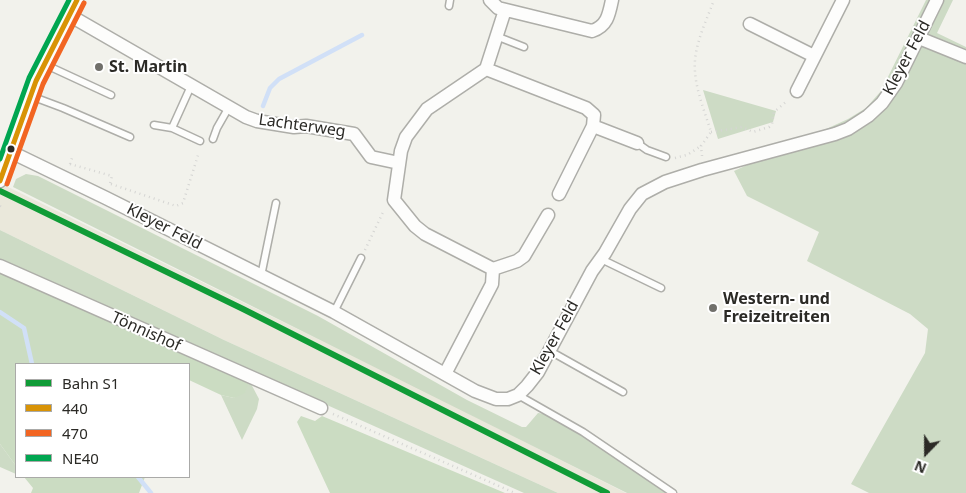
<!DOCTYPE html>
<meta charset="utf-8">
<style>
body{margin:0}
#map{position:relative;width:966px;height:493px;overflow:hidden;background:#f2f2ec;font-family:"Noto Sans",sans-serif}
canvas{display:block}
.legend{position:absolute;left:15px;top:363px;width:175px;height:115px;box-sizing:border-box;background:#fff;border:1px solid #aaaaa8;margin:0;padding:6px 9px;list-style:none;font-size:15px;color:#2b2a26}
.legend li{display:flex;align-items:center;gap:10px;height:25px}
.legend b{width:25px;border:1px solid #aaaaa8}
.north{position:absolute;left:901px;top:428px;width:50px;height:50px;-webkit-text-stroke:4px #fff;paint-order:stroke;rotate:202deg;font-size:14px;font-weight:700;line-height:20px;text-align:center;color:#2b2a26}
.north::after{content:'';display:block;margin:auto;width:18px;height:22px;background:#2b2a26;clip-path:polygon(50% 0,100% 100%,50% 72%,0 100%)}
</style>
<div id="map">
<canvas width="966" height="493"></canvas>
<ul class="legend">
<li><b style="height:6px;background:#109c37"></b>Bahn S1</li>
<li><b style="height:6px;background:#d89306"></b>440</li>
<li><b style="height:6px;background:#f26522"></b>470</li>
<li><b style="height:6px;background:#00a651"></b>NE40</li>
</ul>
<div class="north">N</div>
</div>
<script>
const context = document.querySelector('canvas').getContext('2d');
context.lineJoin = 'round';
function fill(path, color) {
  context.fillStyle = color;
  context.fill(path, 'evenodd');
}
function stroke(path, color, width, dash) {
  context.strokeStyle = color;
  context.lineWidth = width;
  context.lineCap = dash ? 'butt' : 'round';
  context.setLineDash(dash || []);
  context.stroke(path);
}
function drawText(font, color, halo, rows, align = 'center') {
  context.font = font + ' "Noto Sans",sans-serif';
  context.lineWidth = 4;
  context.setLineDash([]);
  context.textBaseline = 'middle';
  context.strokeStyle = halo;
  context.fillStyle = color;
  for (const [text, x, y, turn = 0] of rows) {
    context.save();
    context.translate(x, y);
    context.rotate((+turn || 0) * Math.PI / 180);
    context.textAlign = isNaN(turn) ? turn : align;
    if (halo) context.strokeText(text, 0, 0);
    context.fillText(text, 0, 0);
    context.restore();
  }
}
const built = new Path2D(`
 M0,183l432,212 194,98h-68l-334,-153 -224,-110z`);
const green = new Path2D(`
 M926,0h27l-16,33 29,14v446h-97l-18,-9 74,-131 3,-24 -18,-15 -103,-53 12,-29 -72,-36 -13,-25 114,-52 18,-11 15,-17z
 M703,90l73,21 -3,11 -55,17z
 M26,174l12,2 280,140 149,84 55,27h4l12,-14 7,1 37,20 86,59h-41l-614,-306 3,-8z
 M0,230l224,110 334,153h-34l-524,-234z
 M249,380l10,19 -2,10 -15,31 -21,-45 13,3z
 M0,444l16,22v8l-16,-7z`);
const forest = new Path2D(`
 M0,270l249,110 -4,13 -11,5 -13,-3 -32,-15v-16h-173v102l-16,-22z
 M301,416l14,5 7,-5 183,77h-175l-33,-71z
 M24,477h121l-6,16h-108l2,-5z`);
const stream = new Path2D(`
 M263,106l7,-18 9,-9 83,-44
 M0,312l24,16 8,36
 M138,477l13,16`);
const path = new Path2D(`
 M711,132l31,-5 11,5 16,-5 3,-3 2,-12 13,-11
 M702,156l-1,-10 10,-14c-7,-23 -18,-48 -16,-72 2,-21 12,-41 19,-60
 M675,158l12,-3 14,-9
 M70,164l42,12 -2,8
 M70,164l3,-9
 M111,184l65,22 7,-3 16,-51
 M0,206l1,1
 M365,250l19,-40
 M333,414l182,79`);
const service = new Path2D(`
 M449,6l1,-6
 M496,36l28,11
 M44,64l67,31
 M31,96l32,12 67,29
 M154,125l18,3 28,13
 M172,128l19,-42
 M213,139l4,-11 12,-21
 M637,143l10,7 19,7
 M601,259l60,29
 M261,276l15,-73
 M334,312l27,-54
 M550,351l73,41
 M518,395l65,37 90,61`);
const minor = new Path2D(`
 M490,0l8,8 94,23c15,-5 17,-16 20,-31
 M69,15l177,102 11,4 37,6 12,-1 48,8 17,23 28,6
 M750,24l64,32
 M919,38l47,19
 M486,69l100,39 8,7 -1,11 -34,68
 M797,91l46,-91
 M593,126l44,17
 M11,152l95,46 228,114 141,79 21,8h12l10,-4 9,-9 11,-14 54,-101 13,-18 25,-44 12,-15 23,-12 37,-12 133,-36 13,-5 20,-13 14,-13 14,-20 41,-83
 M0,181l36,-100 41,-81
 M0,266l321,142
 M493,269l-68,-35 -10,-8 -21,-26 7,-49 5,-14 21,-28 59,-40 19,-59
 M445,374l47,-90 1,-15 24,-8 7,-5 24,-41`);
const bus1 = new Path2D(`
 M0,181l36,-100 41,-81`);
const bus2 = new Path2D(`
 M7,184l36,-100 41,-81`);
const bus3 = new Path2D(`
 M0,159l29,-81 40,-78`);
const rail1 = new Path2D(`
 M0,191l243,118 364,184`);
const markers = [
 [99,67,5,"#71706b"],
 [11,149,4.5,"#2b2a26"],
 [713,308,5,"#71706b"]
];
const streetNames = [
 ["Kleyer Feld",907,58,-62],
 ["Lachterweg",302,126,8],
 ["Kleyer Feld",164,227,27],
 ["Tönnishof",146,332,24],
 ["Kleyer Feld",555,338,-61]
];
const poiNames = [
 ["St. Martin",109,67],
 ["Western- und",723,299],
 ["Freizeitreiten",723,317]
];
fill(built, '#eae8db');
fill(green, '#cddbc5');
fill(forest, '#cbdcc2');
stroke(stream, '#d1e0f7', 4.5);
stroke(service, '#aeaea9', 9);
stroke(minor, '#aeaea9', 15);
stroke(path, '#d5d5d3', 2.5, [1, 4]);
stroke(service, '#fdfdfc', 6);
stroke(minor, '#fdfdfc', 12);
stroke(bus1, '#d89306', 5);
stroke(bus2, '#f26522', 5);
stroke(bus3, '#00a651', 5);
stroke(rail1, '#109c37', 6);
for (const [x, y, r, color] of markers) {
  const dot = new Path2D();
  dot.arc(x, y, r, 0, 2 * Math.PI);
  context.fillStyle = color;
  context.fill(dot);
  stroke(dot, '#fff', 2);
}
drawText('16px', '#2b2a26', '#fff', streetNames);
drawText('bold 16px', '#2b2a26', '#fff', poiNames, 'left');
</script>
